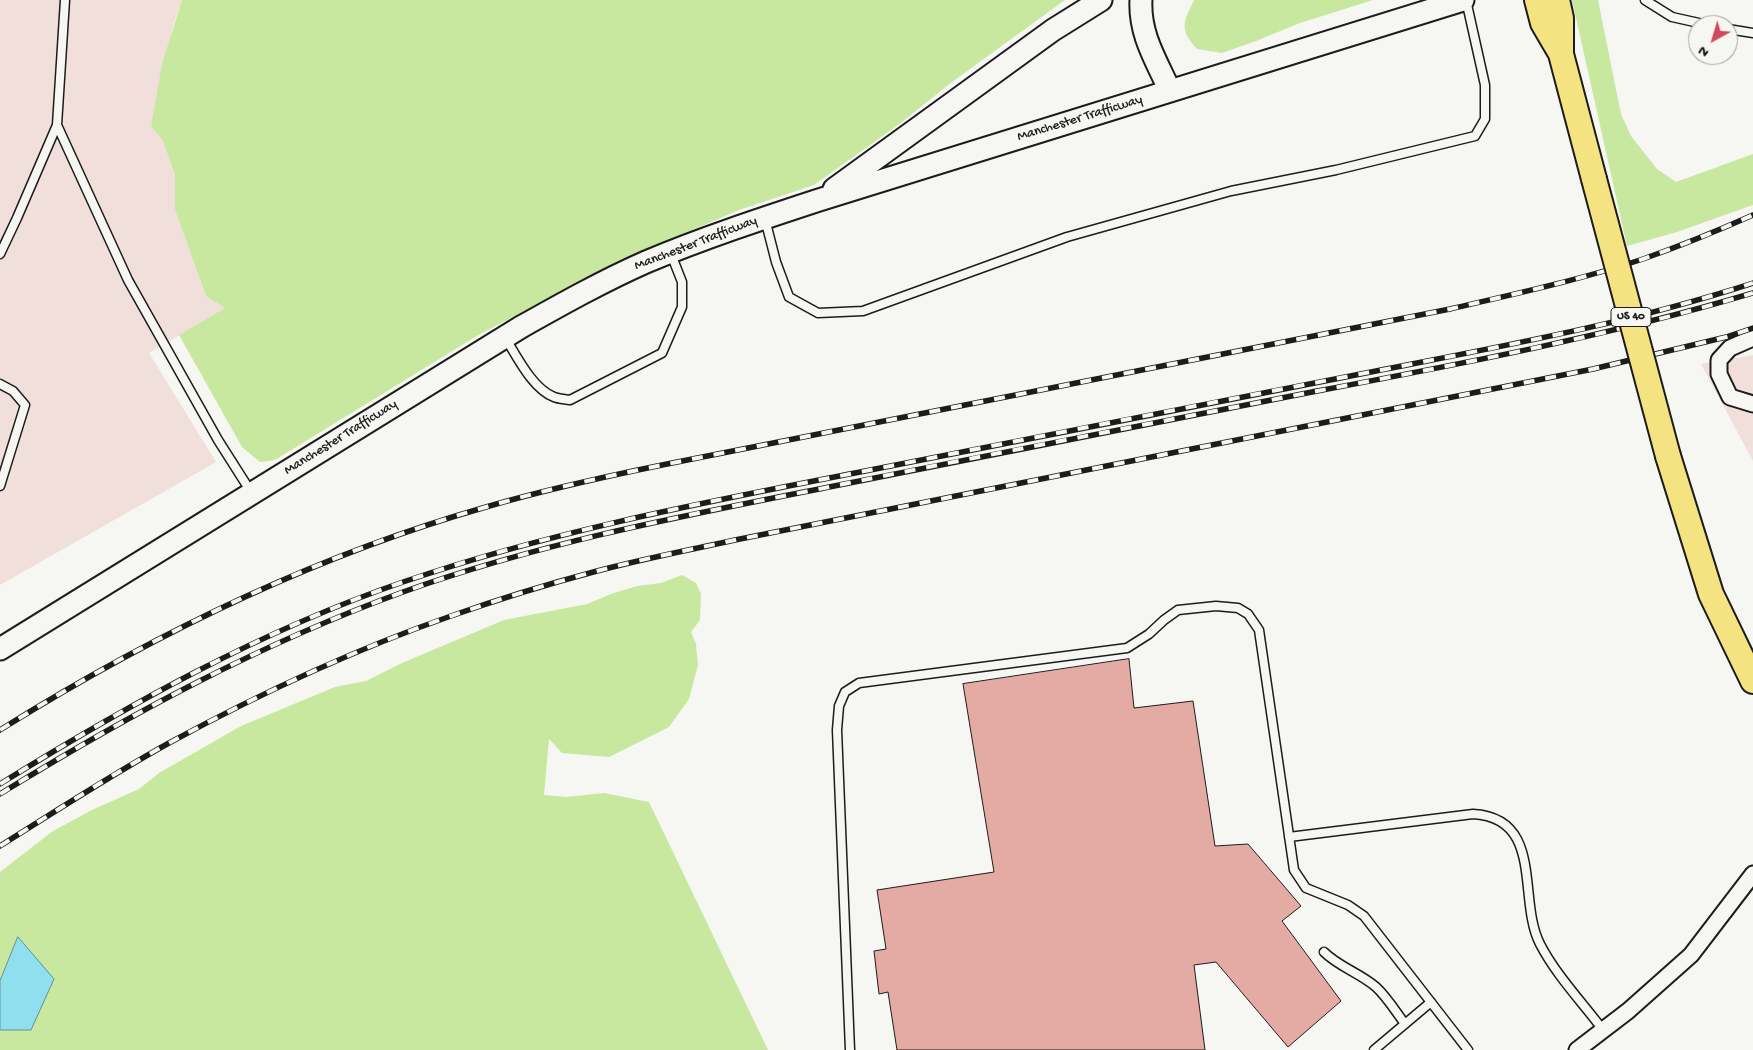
<!DOCTYPE html>
<style>
body{margin:0}
#map{position:relative;width:1753px;height:1050px;overflow:hidden;background:#f6f6f2;font-family:"Gochi Hand",sans-serif}
canvas{display:block}
.north{position:absolute;left:1688px;top:15px;width:50px;height:50px;box-sizing:border-box;background:#f6f6f2;border:1px solid #9f9f9c;border-radius:50%;rotate:219deg;font-size:14px;font-weight:700;line-height:20px;text-align:center;color:#1c1c1c}
.north::after{content:'';display:block;margin:auto;width:18px;height:22px;background:#d1495b;clip-path:polygon(50% 0,100% 100%,50% 72%,0 100%)}
</style>
<div id="map">
<canvas width="1753" height="1050"></canvas>
<div class="north">N</div>
</div>
<script>
const context = document.querySelector('canvas').getContext('2d');
context.lineJoin = 'round';
function fill(path, color) {
  context.fillStyle = color;
  context.fill(path, 'evenodd');
}
function stroke(path, color, width, dash) {
  context.strokeStyle = color;
  context.lineWidth = width;
  context.lineCap = dash ? 'butt' : 'round';
  context.setLineDash(dash || []);
  context.stroke(path);
}
function drawText(font, color, halo, rows, align = 'center') {
  context.font = font + ' "Gochi Hand",sans-serif';
  context.lineWidth = 4.5;
  context.setLineDash([]);
  context.textBaseline = 'middle';
  context.strokeStyle = halo;
  context.fillStyle = color;
  for (const [text, x, y, turn = 0] of rows) {
    context.save();
    context.translate(x, y);
    context.rotate((+turn || 0) * Math.PI / 180);
    context.textAlign = isNaN(turn) ? turn : align;
    if (halo) context.strokeText(text, 0, 0);
    context.fillText(text, 0, 0);
    context.restore();
  }
}
const built = new Path2D(`
 M0,0h182l-9,26 -22,101 11,12 13,36v35l31,86 20,12 -77,45 67,109 -216,123z
 M1753,355v106l-52,-97z`);
const green = new Path2D(`
 M182,0h883l-113,82 -50,40 -88,63 -75,25 -116,50 -143,74 -205,126 -15,2 -18,-15 -63,-112 46,-27 -19,-12 -31,-86v-35l-13,-36 -11,-12 11,-63z
 M1194,0h179l-73,23 -44,18 -34,12 -25,-4c-18,-20 -14,-26 -3,-49z
 M1572,0h26l23,114 10,22 26,33 19,13 77,-28v51l-76,27 -50,14z
 M682,575l14,8 5,11 -1,26 -9,12 5,12 2,21 -9,34 -20,28 -60,30 -47,-4 -13,-14 -5,56 22,2 38,-4 45,9 119,248h-768v-20h31l-31,-49v-109l53,-41 39,-21 47,-21 20,-16 82,-47 94,-39 31,-6 36,-18 102,-43 83,-16 24,-10 26,-8 24,-3z`);
const water = new Path2D(`
 M18,937l36,42 -23,51h-31v-49z`);
const building = new Path2D(`
 M1129,659l5,49 59,-7 22,145 33,-2 53,62 -19,15 59,80 -53,46 -72,-85 -22,3 11,85h-308l-9,-58 -9,2 -5,-43 12,-2 -9,-59 117,-18 -31,-188z`);
const lane = new Path2D(`
 M65,0l-8,125 71,155 90,160 33,52
 M1645,0l27,17 36,8
 M1728,29l25,4
 M765,219l11,43 13,35 29,16 45,-2 204,-74 164,-46 105,-21 139,-34 10,-17v-34l-19,-85
 M0,254l17,-36 40,-93
 M506,339c11,18 27,50 48,58 5,2 11,2 16,3l92,-47 20,-46v-25l-11,-28
 M0,384l13,7 12,14 -25,81
 M1289,837l184,-23c72,4 44,86 67,130 16,31 42,58 63,86
 M1324,952c15,15 36,21 52,35 11,10 20,25 29,37
 M850,1050l-13,-320 2,-24 6,-14 14,-9 268,-35 22,-14 15,-14 14,-10 38,-4 22,2 10,6 11,16 35,240 12,18 42,17 16,11 104,134
 M1374,1050l57,-48`);
const street = new Path2D(`
 M1753,338l-23,10 -11,12v14l11,23 23,7
 M1577,1050l51,-39 63,-56 62,-81`);
const secondary = new Path2D(`
 M1141,0c-2,34 15,60 29,91
 M834,189l219,-159 48,-30
 M0,649l521,-322c41,-23 82,-46 125,-65 57,-24 115,-43 173,-62l644,-200`);
const primary = new Path2D(`
 M1537,0l6,23 17,29
 M1557,0l4,18v36l33,125
 M1668,456l43,138 42,87`);
const rail = new Path2D(`
 M0,730c152,-95 314,-174 486,-223 58,-17 117,-30 176,-42l788,-156c64,-15 130,-29 193,-50 37,-13 74,-28 110,-44
 M0,784c128,-79 260,-153 403,-202 149,-51 303,-80 457,-110 172,-34 344,-68 516,-101 127,-25 254,-48 377,-88
 M0,794c130,-80 260,-150 403,-202 137,-49 279,-76 421,-104 162,-33 325,-64 488,-96 148,-28 297,-56 441,-99
 M0,846c56,-35 111,-71 169,-103 90,-49 184,-93 282,-127 48,-17 97,-32 146,-45 45,-12 92,-21 138,-31l858,-171 133,-32 27,-9`);
const primaryBridge = new Path2D(`
 M1594,179l74,277`);
const shields = [
 [1631,317,40]
];
const shieldNames = [
 ["US 40",1631,317]
];
const streetNames = [
 ["Manchester Trafficway",1080,119,-17],
 ["Manchester Trafficway",696,244,-21],
 ["Manchester Trafficway",341,438,-32]
];
fill(built, '#f1dfdb');
fill(green, '#c9e89f');
fill(water, '#90dfee');
stroke(water, '#62919a', 1);
fill(building, '#e4aaa4');
stroke(building, '#1c1c1c', 1);
stroke(lane, '#1c1c1c', 11);
stroke(street, '#1c1c1c', 19);
stroke(secondary, '#1c1c1c', 25);
stroke(primary, '#1c1c1c', 28);
stroke(lane, '#f6f6f2', 8);
stroke(street, '#f6f6f2', 15);
stroke(secondary, '#f6f6f2', 21);
stroke(primary, '#f5e381', 24);
stroke(rail, '#1c1c1c', 5.5);
stroke(rail, '#f6f6f2', 4, [11]);
stroke(primaryBridge, '#1c1c1c', 28, []);
stroke(primaryBridge, '#f5e381', 24);
for (const [x, y, w] of shields) {
  const box = new Path2D();
  box.roundRect(x - w / 2, y - 9.5, w, 19, 4);
  context.fillStyle = '#f6f6f2';
  context.fill(box);
  stroke(box, '#1c1c1c', 1);
}
drawText('bold 12px', '#1c1c1c', null, shieldNames);
drawText('14px', '#1c1c1c', '#f6f6f2', streetNames);
</script>
